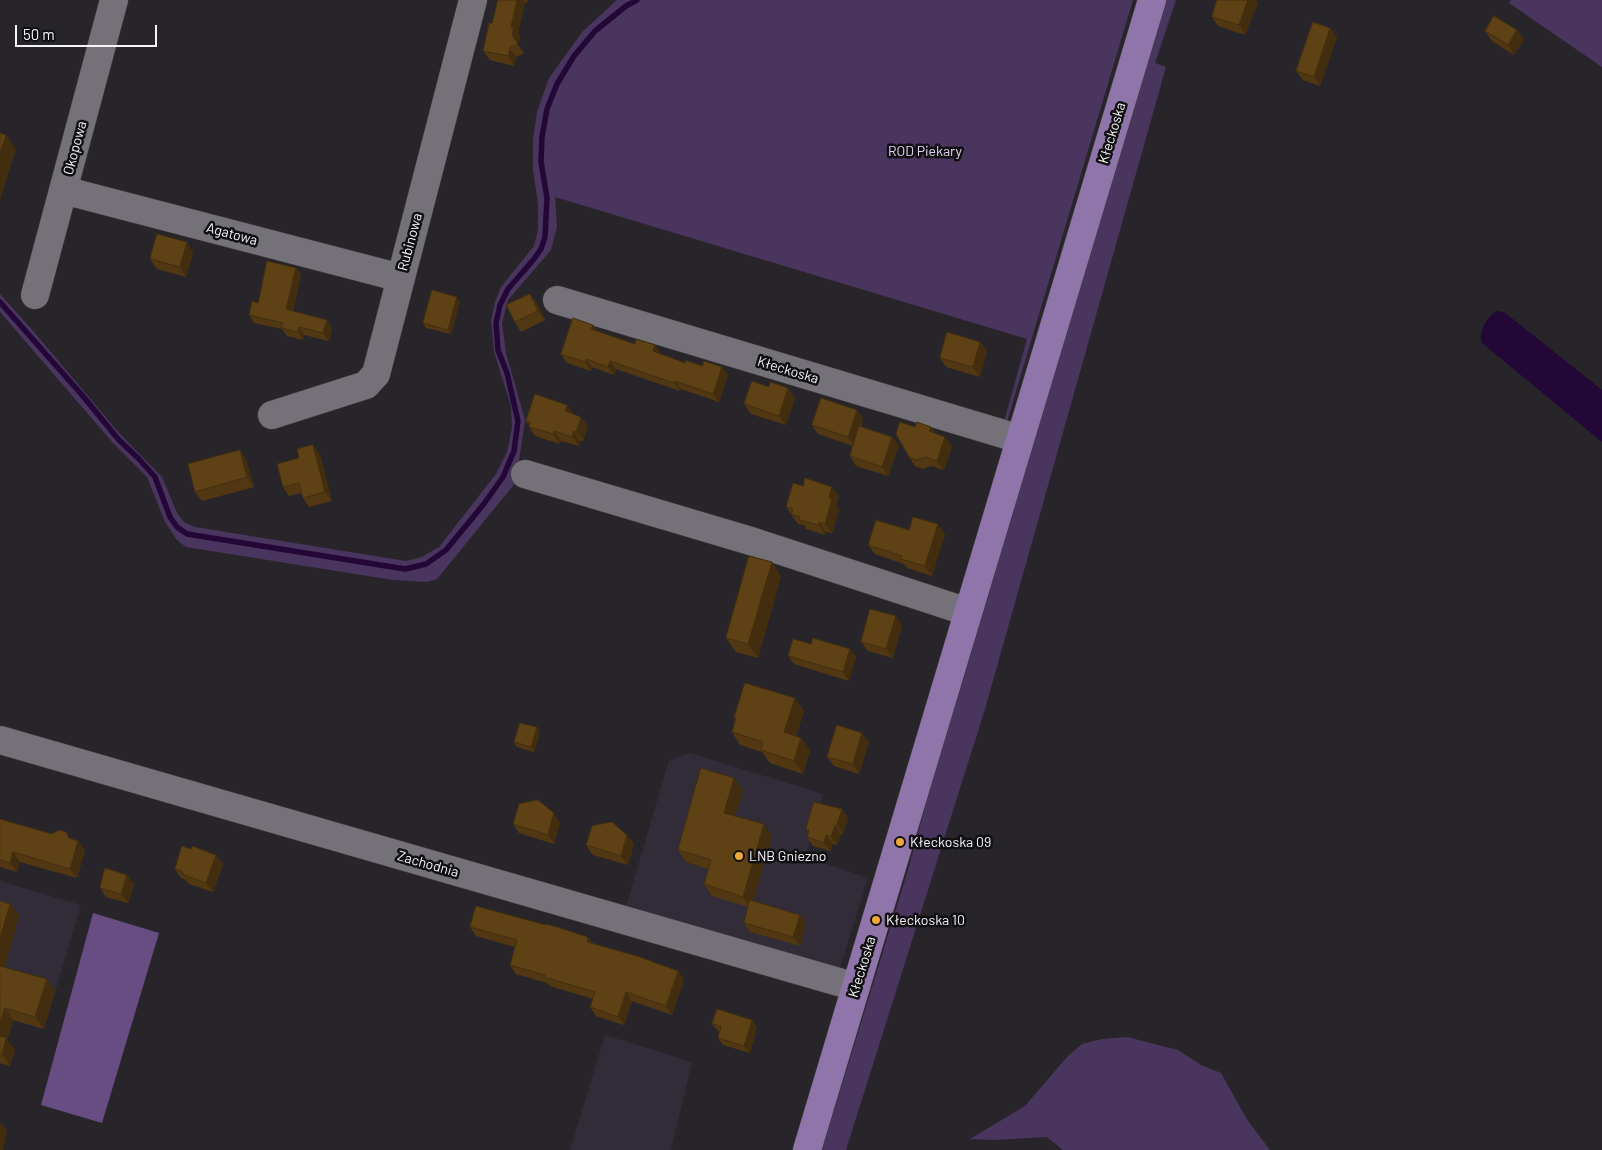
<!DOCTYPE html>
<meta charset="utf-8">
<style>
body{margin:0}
#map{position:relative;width:1602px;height:1150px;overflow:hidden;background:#28252a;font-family:Barlow,sans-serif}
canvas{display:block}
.scale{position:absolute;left:15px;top:25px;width:142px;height:22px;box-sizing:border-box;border:2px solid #f6f4f7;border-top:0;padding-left:6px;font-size:15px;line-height:18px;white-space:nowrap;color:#f6f4f7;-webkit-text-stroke:4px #100f11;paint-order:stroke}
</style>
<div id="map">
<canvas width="1602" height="1150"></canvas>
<div class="scale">50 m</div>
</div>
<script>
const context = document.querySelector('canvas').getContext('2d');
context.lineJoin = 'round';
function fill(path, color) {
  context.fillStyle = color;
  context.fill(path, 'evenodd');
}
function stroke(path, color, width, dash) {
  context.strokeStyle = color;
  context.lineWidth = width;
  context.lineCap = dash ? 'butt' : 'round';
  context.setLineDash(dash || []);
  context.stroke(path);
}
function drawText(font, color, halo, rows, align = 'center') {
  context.font = font + ' Barlow,sans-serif';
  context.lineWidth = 5;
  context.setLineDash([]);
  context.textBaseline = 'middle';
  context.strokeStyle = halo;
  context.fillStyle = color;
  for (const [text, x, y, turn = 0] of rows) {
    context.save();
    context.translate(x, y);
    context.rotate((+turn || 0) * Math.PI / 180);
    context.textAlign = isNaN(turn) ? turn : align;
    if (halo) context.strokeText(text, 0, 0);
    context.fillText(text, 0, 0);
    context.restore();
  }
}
const built = new Path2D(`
 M690,753l133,41 -17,63 62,21 -28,90 -214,-61 43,-147z
 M0,881l81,24 -37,124 -44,-13z
 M605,1035l87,27 -21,88h-101z`);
const green = new Path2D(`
 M617,0h516l-128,428 -1,-6 23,-83 -472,-142 2,29 -6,24 -43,50 -6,23 4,30 19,67 -9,62 -79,97 -10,3 -34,-2 -207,-33 -9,-7 -12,-18 -18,-45 -34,-34 -113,-131v-18l34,38 85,101 43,44 15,36 7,9 11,5 211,34 16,-4 17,-10 57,-73 11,-22 5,-24 -1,-22 -17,-54 -3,-31 4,-19 6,-15 33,-41 4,-15v-27l-5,-34v-30l4,-28 12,-34 34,-47z
 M1166,0h10l-21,63 11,4 -181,642 -139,441h-24l86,-280 35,-128 14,-41z
 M1511,0h91v67l-93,-64z
 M1127,1037l51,13 23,15 20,8 27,48 22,29h-207l-16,-13 -54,3 -23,-1 55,-33 43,-50 14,-12 20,-5z`);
const forest = new Path2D(`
 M93,913l66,20 -57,190 -61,-18z`);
const water = new Path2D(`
 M1497,311l7,1 98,78v52l-120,-99c-4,-11 5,-27 15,-32z`);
const stream = new Path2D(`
 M0,302l82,93 37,45 20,19 16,18 15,40 7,10 10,7 218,35 21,-5 20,-14 37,-45 20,-28 11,-26 4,-30 -11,-48 -9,-23 -2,-27 4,-18 8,-16 26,-30 7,-10 4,-12 2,-39 -6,-36 1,-25 5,-28 10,-25 17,-28 21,-25 31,-25 11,-6`);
const minor = new Path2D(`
 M63,190l338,88
 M35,295l79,-295
 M557,300l463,139
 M272,415l94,-30 10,-11 97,-374
 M525,474l229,68 214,70
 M0,740l856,247`);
const major = new Path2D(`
 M807,1150l345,-1150`);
const wall = new Path2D(`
 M498,0h30l-1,3 -2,-1 -7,31 2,3 -2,9 6,8 -8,4 -2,9 -24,-6 -7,-9 9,-28z
 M1258,2l-13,33 -27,-9 -6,-9z
 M1330,28l7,9 -17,49 -17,-6 -7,-9z
 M1485,31l39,8 -10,16 -22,-14z
 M187,242l6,10 -7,25 -29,-8 -7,-10z
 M301,275l-8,36 39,17 -3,13 -25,-6 -1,5 -16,-4 -5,-7 -28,-6 -5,-8 9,-12z
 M530,294l7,9 8,17 -24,12 -6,-10z
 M460,302l-9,32 -25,-6 -3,-5z
 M597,331l88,32 17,3 20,1 6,8 -9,27 -38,-13 -1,2 -64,-22 -2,6 -22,-8 -1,4 -24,-8 -6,-9z
 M980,342l7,9 -7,26 -34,-10 -6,-9z
 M769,387l19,1 7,10 -9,27 -35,-11 -7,-10z
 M567,405l6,9 15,12 -5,15h-3l-1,5 -18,-5 -1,3 -25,-8 -6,-9v-2l-3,-4z
 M857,410l6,9 -2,8 31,10 7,9 -11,30 -32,-10 -6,-10 3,-10 -35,-12 -6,-9z
 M936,434l16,12 -8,24 -13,-4 -8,3 -8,-3 -6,-9z
 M313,445l7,10 12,46 -23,6 -6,-9 -2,-5 -12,3 -6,-9 16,-29z
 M240,450l6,9 8,28 -52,14 -7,-9z
 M839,496l-3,9 3,4 -7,24 -6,-1 -1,3 -19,-6 -2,-4 -6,-1 -12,-17z
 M909,530l36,4 -13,42 -25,-8 -3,-4 -29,-10 -7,-9z
 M781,576l-23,82 -22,-6 -10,-14z
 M902,625l-9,33 -25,-7 -7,-9z
 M811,644l39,5 6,8 -7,24 -55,-17 -6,-8z
 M795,698l9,13 -8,25 5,2 9,12 -7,24 -33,-11 -8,-11 -22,-7 -8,-13 3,-12 -1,-2z
 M537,727l3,5 -6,20 -17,-5 -3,-5z
 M869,742l-10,32 -25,-8 -7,-9z
 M743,790l-8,26 37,20 -19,65 47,14 6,9 -6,22 -50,-14 -6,-9 4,-16 -36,-11 -8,-12 4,-15 -22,-7 -8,-12z
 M842,809l6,9 -5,16h-2l-4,11 -4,-1 -3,7 -17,-5 -6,-9 1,-5 -2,-3z
 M0,819l78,22 7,9 -8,28 -57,-16 -3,10 -17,-5z
 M560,823l-6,21 -35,-11 -6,-9z
 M627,835l7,9 -6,21 -35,-10 -7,-10z
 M191,849l25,6 7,9 -10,28 -24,-8 -3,-4 -5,-2 -6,-9z
 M134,884l-6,19 -22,-6 -6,-9z
 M0,901l10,3 9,12 -15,51 51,24 -11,38 -31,-9 -6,20 8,10 -5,16 -10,-3z
 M470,927l123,16 85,28 6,9 -12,35 -40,-14 -8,24 -28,-9 -6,-9 3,-8 -43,-13 -3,-3 -31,-9 -6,-9 5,-18 -39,-11z
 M712,1024l45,3 -7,26 -27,-8 -5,-7 1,-6 -1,-1z`);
const shadedWall = new Path2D(`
 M517,0h6l2,2 -7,31 2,3 -2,9 6,8 -12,-18 -1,-8z
 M1248,0h8l2,2 -13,33 -6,-10z
 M1330,28l7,9 -17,49 -6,-9z
 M1517,30l7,9 -10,16 -6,-10z
 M510,48l6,9 -2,9 -6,-10z
 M6,135l10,14 -16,51v-45z
 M187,242l6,10 -7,25 -6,-10z
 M296,268l5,7 -9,42 -6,-8z
 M530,294l7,9 8,17 -7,-9z
 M457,297l3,5 -9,32 -3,-4z
 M327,320l5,8 -3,13 -6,-8z
 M593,325l6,8 -8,-4z
 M299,327l5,8 -1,5 -5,-8z
 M980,342l7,9 -7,26 -7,-10z
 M655,345l6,9 -8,-3z
 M586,359l6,8 -1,4 -6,-9z
 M610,361l6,8 -2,6 -6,-8z
 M722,367l6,8 -9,27 -6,-8z
 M675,381l6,8 -1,2 -6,-8z
 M788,388l7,10 -9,27 -7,-9z
 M567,405l7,10 -9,-4z
 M857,410l6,9 -9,27 -6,-9z
 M581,417l7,9 -5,15 -7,-9z
 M931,427l6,9 -8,-5z
 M554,431l7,10 -1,3 -7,-10z
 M574,431l6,10 -1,5 -7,-9z
 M892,437l7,9 -11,30 -6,-9z
 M945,437l7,9 -8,24 -7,-9z
 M313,445l7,10 12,46 -7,-9z
 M240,450l6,9 8,28 -7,-10z
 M832,487l7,9 -3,9 3,4 -7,24 -7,-9 4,-26z
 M819,522l7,10 -1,3 -6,-10z
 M938,524l7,10 -13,42 -7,-10z
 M772,562l9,14 -23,82 -10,-14z
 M896,616l6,9 -9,33 -7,-9z
 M850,649l6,8 -7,24 -6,-9z
 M795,698l9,13 -11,34 -9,-13z
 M537,727l3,5 -6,20 -3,-5z
 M862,733l7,9 -10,32 -6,-10z
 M801,738l9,12 -7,24 -9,-13z
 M734,778l9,12 -10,34 -9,-11z
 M842,809l6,9 -5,16 -6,-9z
 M554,813l6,10 -6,21 -6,-9z
 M764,824l8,12 -21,72 -8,-11z
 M835,825l6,9 -4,11 -6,-8z
 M627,835l7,9 -6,21 -7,-9z
 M826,835l7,9 -3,7 -6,-8z
 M78,841l7,9 -8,28 -7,-9z
 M13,852l7,10 -3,10 -7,-9z
 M216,855l7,9 -10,28 -7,-9z
 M127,875l7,9 -6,19 -7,-9z
 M10,904l9,12 -17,60 -2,-2v-35z
 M800,915l6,9 -6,22 -7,-9z
 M588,937l6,8 -7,-3z
 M678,971l6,9 -12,35 -6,-9z
 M47,979l8,12 -11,38 -9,-12z
 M626,992l6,9 -8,24 -6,-8z
 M5,1008l8,12 -6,20 8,10 -5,16 -8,-12 -2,-14v-17z
 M752,1020l5,7 -7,26 -6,-7z
 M1,1122l6,9 -4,19h-3v-25z`);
const building = new Path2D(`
 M498,0h19l-6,27h3l-2,8 6,9 -8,4 -2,8 -25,-5 6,-28h3z
 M1217,0h31l-9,25 -27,-8z
 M1494,16l23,14 -9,15 -23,-14z
 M1313,22l17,6 -16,49 -18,-6z
 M0,133l6,2 -6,20z
 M157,234l30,8 -7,25 -30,-8z
 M267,261l29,7 -10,41 41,11 -4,13 -24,-6 -1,5 -17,-4 2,-5 -34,-8 3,-14 6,2z
 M432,290l25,7 -9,33 -25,-7z
 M530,294l8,17 -23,11 -9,-17z
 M573,318l20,7 -2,4 44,15 1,-5 19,6 -2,6 32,12v-3l17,6 2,-5 18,6 -9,27 -38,-13 -1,2 -64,-22 -2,6 -22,-8 -1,3 -24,-8z
 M947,332l33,10 -7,25 -33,-9z
 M752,381l17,6 1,-5 18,6 -9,28 -35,-12z
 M535,394l32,11 -2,6 16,6 -5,15 -2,-1 -2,6 -18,-6 -1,3 -24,-7 1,-5 -4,-1z
 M821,398l36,12 -9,27 -36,-12z
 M900,422l15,5 2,-5 14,5 -2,4 16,6 -8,24 -12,-4 -8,3 -8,-3 -13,-23z
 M859,426l33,11 -10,30 -32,-11z
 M313,445l12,47 -22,6 -4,-15 -16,4 -6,-23 22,-6 -2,-9z
 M240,450l7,27 -52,15 -7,-28z
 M805,478l27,9 -3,11 3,1 -7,25 -6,-2v3l-20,-5 1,-3 -9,-3 2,-5 -7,-2 7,-24 10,3z
 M913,517l25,7 -13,42 -24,-7 1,-3 -34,-11 8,-25 33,10z
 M749,556l23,6 -24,82 -22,-6z
 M870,609l26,7 -10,33 -25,-7z
 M813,638l37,11 -7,23 -55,-16 5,-17 18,5z
 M745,683l50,15 -11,34 17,6 -7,23 -33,-11 2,-8 -31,-10 4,-14h-2z
 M520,723l17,4 -6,20 -17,-5z
 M837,725l25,8 -9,31 -26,-7z
 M701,768l33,10 -10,35 40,11 -21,73 -39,-13 7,-24 -33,-10z
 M538,800l16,13 -6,22 -35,-11 6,-20z
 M814,802l28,7 -5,16h-2l-4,12 -5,-2 -2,8 -17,-6 2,-7 -3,-1z
 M0,819l52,15 7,-4 7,2 3,6 9,3 -8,28 -57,-17 -3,11 -10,-3z
 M612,822l15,13 -6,21 -35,-11 6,-19z
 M182,846l9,3 1,-3 24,9 -10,28 -24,-9 1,-2 -8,-3z
 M105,868l22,7 -6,19 -21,-6z
 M750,900l50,15 -7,22 -49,-14z
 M0,901l10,3 -10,35z
 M476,906l70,19 1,-1 41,13 -1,5 50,14 41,15 -12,35 -40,-14 -8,25 -28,-10 5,-15 -51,-15 1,-2 -35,-10 7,-25 -47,-13z
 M0,966l47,13 -12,38 -30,-9 -5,15z
 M717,1009l35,11 -8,26 -26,-8 3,-12 -9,-2z
 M0,1036l6,2 -4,16 -2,-1z`);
const markers = [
 [900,842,5,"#eda83b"],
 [739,856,5,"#eda83b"],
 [876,920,5,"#eda83b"]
];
const streetNames = [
 ["Kłeckoska",1112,133,-73],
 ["Okopowa",75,148,-75],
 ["Agatowa",232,234,15],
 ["Rubinowa",410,242,-75],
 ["Kłeckoska",788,370,17],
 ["Zachodnia",428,864,16],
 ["Kłeckoska",862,967,-73]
];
const parkNames = [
 ["ROD Piekary",925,151]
];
const poiNames = [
 ["Kłeckoska 09",910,842],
 ["LNB Gniezno",749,856],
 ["Kłeckoska 10",886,920]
];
fill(built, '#312c37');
fill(green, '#4a355f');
fill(forest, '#684d82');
fill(water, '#230737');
stroke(stream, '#230737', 5.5);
stroke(minor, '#434145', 29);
stroke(major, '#434145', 29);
stroke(minor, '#747278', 28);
stroke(major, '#8f75aa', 28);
fill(wall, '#513812');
fill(shadedWall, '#422e0f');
fill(building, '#5e4115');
stroke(building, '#422e0f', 1);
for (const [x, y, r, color] of markers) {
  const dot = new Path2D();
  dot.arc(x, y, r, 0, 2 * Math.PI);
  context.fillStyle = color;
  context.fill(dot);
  stroke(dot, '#100f11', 2);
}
drawText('14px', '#f6f4f7', '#100f11', streetNames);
drawText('14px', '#e2d3f3', '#100f11', parkNames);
drawText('14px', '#f6f4f7', '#100f11', poiNames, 'left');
</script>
